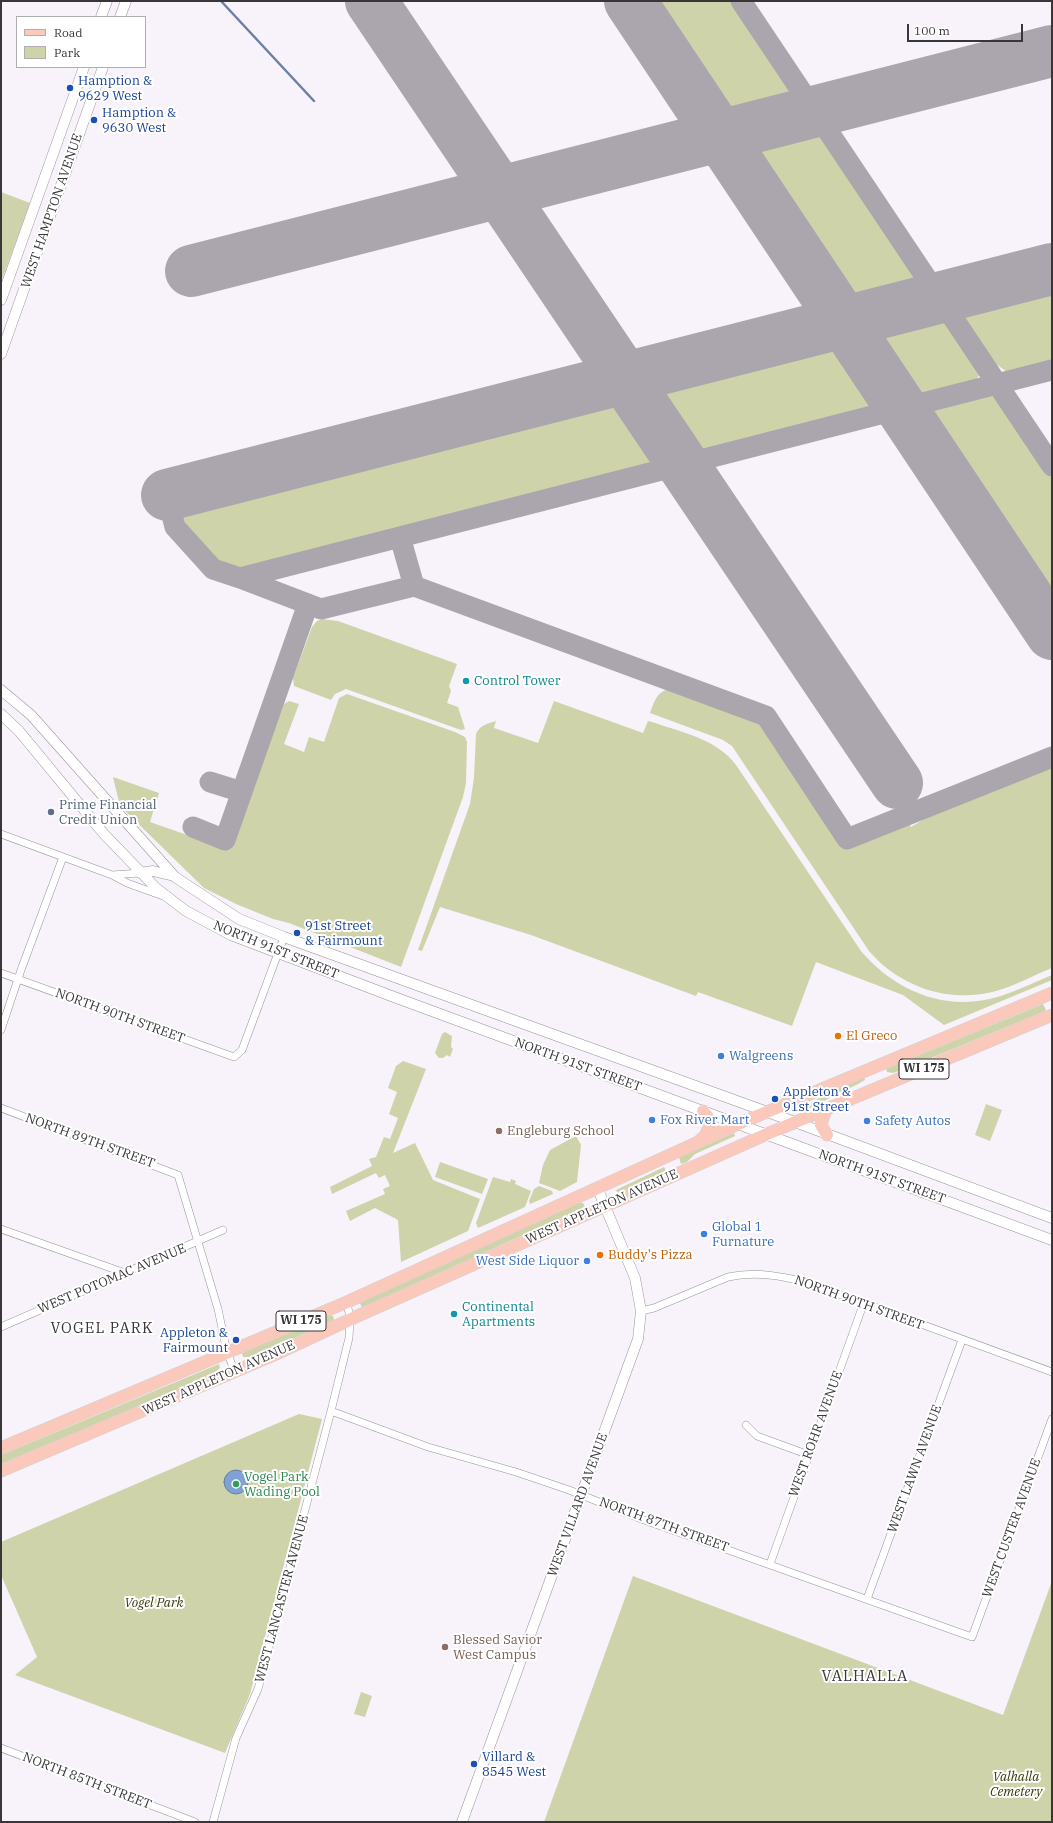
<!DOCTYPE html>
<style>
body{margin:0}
#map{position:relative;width:1053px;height:1823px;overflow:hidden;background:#f8f2fb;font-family:"IBM Plex Serif",serif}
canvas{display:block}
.frame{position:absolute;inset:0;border:2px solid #383639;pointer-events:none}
.legend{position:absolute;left:16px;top:16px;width:130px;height:52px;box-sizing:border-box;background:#fff;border:1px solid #afafb0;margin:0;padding:5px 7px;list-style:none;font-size:12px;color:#383639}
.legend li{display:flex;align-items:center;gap:8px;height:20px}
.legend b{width:20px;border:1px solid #afafb0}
.scale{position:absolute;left:907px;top:24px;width:116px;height:18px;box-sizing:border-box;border:2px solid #383639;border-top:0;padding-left:5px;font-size:12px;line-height:14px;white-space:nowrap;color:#383639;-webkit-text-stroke:3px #fff;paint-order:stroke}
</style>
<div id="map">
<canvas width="1053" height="1823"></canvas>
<div class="frame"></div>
<ul class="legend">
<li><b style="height:5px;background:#fac9bc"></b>Road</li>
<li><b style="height:11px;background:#ced3a9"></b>Park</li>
</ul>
<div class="scale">100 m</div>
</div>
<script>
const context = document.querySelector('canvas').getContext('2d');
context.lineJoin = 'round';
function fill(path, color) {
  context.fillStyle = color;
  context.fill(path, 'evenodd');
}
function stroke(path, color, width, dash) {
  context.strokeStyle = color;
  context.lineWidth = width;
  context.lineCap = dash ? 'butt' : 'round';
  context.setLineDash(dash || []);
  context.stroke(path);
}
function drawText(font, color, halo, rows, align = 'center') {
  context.font = font + ' "IBM Plex Serif",serif';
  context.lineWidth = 4;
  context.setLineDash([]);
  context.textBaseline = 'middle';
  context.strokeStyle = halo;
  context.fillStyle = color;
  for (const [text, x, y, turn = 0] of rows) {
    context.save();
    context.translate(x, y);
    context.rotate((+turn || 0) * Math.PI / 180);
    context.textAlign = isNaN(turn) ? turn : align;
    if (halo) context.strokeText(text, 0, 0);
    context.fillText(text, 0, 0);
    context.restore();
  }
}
const green = new Path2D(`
 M645,1h89l60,90 -2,11 -51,14h-14l-6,-3z
 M803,127h8l11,8 96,141 2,4 -2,8 -55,16h-7l-13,-8 -95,-143 3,-10 7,-4z
 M1,192l29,11 -29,79z
 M1052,283v79l-45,10 -11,-8 -29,-40 -3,-7 2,-9 12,-6z
 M933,313l14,7 31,45 2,8 -4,8 -50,15 -10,-2 -12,-7 -28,-41 -2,-11 8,-8z
 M827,341l13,3 10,11 26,38 1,8 -3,6 -164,43c-6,1 -12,1 -18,-2 -12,-6 -32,-41 -37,-54l6,-9 5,-3z
 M983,395l10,1 9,6 50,75v134l-126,-192 3,-9 4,-2z
 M613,397c19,5 34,37 45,53l1,6 -5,8 -403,105c-10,0 -19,0 -28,-4 -10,-5 -46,-43 -41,-55 3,-6 11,-6 16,-8l395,-102z
 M322,619l16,2 119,43 -8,22 2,5 -4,12 11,4 7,22 -4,1 -115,-41 -11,5 -4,6 -37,-14 -1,-8 19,-51 5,-6z
 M670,689l73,25 21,13 83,121 62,-25 2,4 30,-18 111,-44v203c-18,7 -37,18 -56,23 -47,13 -96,-4 -127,-40l-137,-205 -9,-6 -73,-27c4,-11 7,-22 20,-24z
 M347,694l108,38 10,5 2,5 -1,41 -3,14 -62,170 -112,-44 -16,-4 -37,-15 -32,-16 -84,-82 -7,-29 46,16 -9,29 40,14 1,-1 25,8v3l13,4 55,-146 5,-3 10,3 -15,40 20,8 5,-15 15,5 15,-44z
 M554,701l89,32 5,-12 4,1c29,10 65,17 84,43l125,186c35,41 86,62 140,45 17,-6 34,-14 51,-21v5l-108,45 -41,-30 -87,-33 -24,64 -94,-34 -2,4 -165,-61 -91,-28 -18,44 -4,-1 52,-146 4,-26 2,-44c4,-9 11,-10 20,-13l-2,7 44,15z
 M1043,1004l3,6 -3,2 -141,58 -9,3 -6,-1 -1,-3z
 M445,1032l7,4 -1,11 2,2 -3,8 -3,-2 -4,3h-4l-4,-5 7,-19z
 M403,1061l23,8 -33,84 22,-10 18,37 47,19 -12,32 -67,31 -3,-42 -23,-12 -25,13 -4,-10 39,-17 -2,-5 7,-3 -5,-11 -6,3 -3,-5 -44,21 -2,-7 42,-21 -3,-7 7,-2 8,-20 6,2 8,-21 -9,-4 8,-22 -9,-4 8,-22z
 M864,1077l1,3c-9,6 -19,9 -29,14 -13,8 -25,14 -40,19v-2l42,-23z
 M986,1104l16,6 -12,31 -15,-6z
 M734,1133l1,3 -40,18 -8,8 -6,2 -2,-7z
 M576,1136l5,9 -4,37 -17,9 -21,-8 4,-18 7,-15z
 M440,1162l48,17 -6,15 -47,-17z
 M664,1167l2,4 -48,22 -2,-3z
 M493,1177l17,5 1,-3 5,2 -1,3 16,7 -6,16 -47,21 -2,-5z
 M539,1186l13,5 1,3 -23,10 -1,-3 5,-12z
 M575,1203h8l2,4 -223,101 -2,-5 4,-5z
 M326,1315l7,1 1,4 -77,35 -7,2h-7l-1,-4z
 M219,1364l1,4 -10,8 -209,88v-9z
 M299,1414l23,5 -72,275 -25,59 -210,-78 22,-18 -36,-82v-33z
 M633,1576l370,139 49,-134v241h-508z
 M361,1692l11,4 -7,21 -11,-3z`);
const water = new Path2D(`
 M224 1482a12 12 0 1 1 24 0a12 12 0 1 1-24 0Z`);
const stream = new Path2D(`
 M221,1l93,100`);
const taxiway = new Path2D(`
 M741,1l311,465
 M624,377l60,89
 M167,495l8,32 38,42 27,9 812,-208
 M400,537l14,49
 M240,578l81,31 93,-23 352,130 81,123 205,-82
 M210,782l32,10
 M193,827l32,13 83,-236`);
const runway = new Path2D(`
 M371,1l526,782
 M630,1l422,633
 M191,271l861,-220
 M167,495l885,-226`);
const street = new Path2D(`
 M1,834l111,41 15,8 36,13
 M112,875l28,-2
 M1,973l233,84 8,-7 42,-113
 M1,1030l20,-60 42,-113
 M1,1108l177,67 40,134 9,43 8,20
 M1,1229l124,44
 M641,1311l13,-3 74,-31c28,-6 54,-1 81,6l243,89
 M1,1327l222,-97
 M331,1411l97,36 88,25 53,18 75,30 328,117 80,-218
 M746,1425l11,11 52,19
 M770,1564l93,-259
 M867,1599l95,-259
 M1,1748l194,74
 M213,1822l23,-84 22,-49 73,-278 18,-73 1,-19 -3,-17`);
const secondary = new Path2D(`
 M101,17l6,-16
 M120,17l6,-16
 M1,300l83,-233
 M1,354l102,-287
 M1,690l30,25 144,162 64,42 45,18 511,185 257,96
 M1,714l18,17 85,103 52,54 30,23 45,24 163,62 658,243
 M140,873l13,-2 21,5
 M462,1822l176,-483 3,-28 -6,-33 -38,-91`);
const primary = new Path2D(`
 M826,1109l-5,16 6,10
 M700,1140l5,-4 5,-11 -2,-8 -5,-6
 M1,1448l346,-146 391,-178 314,-131
 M1,1471l275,-117 86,-40 405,-180 285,-119`);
const markers = [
 [70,88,4,"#1a4fb4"],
 [94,120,4,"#1a4fb4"],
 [466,681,4,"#0f9aa8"],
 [51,812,4,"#5c6f8a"],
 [297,933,4,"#1a4fb4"],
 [838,1036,4,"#e8710a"],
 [721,1056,4,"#3f7fe0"],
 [775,1099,4,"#1a4fb4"],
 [652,1120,4,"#3f7fe0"],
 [867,1121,4,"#3f7fe0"],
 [499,1131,4,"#8d6e63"],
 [704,1234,4,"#3f7fe0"],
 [600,1255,4,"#e8710a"],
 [587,1261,4,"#3f7fe0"],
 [454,1314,4,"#0f9aa8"],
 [236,1340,4,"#1a4fb4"],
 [236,1484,4,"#2e9e5b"],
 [445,1647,4,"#8d6e63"],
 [474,1764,4,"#1a4fb4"]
];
const shields = [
 [924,1069,50],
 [301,1321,50]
];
const shieldNames = [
 ["WI 175",924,1069],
 ["WI 175",301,1321]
];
const transitNames = [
 ["Hamption &",78,81],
 ["9629 West",78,96],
 ["Hamption &",102,113],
 ["9630 West",102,128],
 ["91st Street",305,926],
 ["& Fairmount",305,941],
 ["Appleton &",783,1092],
 ["91st Street",783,1107],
 ["Appleton &",228,1333,"right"],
 ["Fairmount",228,1348,"right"],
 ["Villard &",482,1757],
 ["8545 West",482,1772]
];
const streetNames = [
 ["WEST HAMPTON AVENUE",52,211,-71],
 ["NORTH 91ST STREET",276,950,22],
 ["NORTH 90TH STREET",120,1016,20],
 ["NORTH 91ST STREET",578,1065,20],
 ["NORTH 89TH STREET",90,1141,20],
 ["NORTH 91ST STREET",882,1177,20],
 ["WEST APPLETON AVENUE",602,1207,-24],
 ["WEST POTOMAC AVENUE",112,1279,-23],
 ["NORTH 90TH STREET",859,1303,20],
 ["WEST APPLETON AVENUE",219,1378,-24],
 ["WEST ROHR AVENUE",816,1434,-70],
 ["WEST LAWN AVENUE",915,1469,-70],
 ["WEST VILLARD AVENUE",578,1505,-70],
 ["NORTH 87TH STREET",664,1525,20],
 ["WEST CUSTER AVENUE",1012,1528,-70],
 ["WEST LANCASTER AVENUE",282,1599,-75],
 ["NORTH 85TH STREET",87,1781,21]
];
const cultureNames = [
 ["Control Tower",474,681],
 ["Continental",462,1307],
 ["Apartments",462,1322]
];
const serviceNames = [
 ["Prime Financial",59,805],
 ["Credit Union",59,820]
];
const foodNames = [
 ["El Greco",846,1036],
 ["Buddy's Pizza",608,1255]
];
const shopNames = [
 ["Walgreens",729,1056],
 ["Fox River Mart",660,1120],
 ["Safety Autos",875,1121],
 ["Global 1",712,1227],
 ["Furnature",712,1242],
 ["West Side Liquor",579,1261,"right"]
];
const educationNames = [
 ["Engleburg School",507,1131],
 ["Blessed Savior",453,1640],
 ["West Campus",453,1655]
];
const leisureNames = [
 ["Vogel Park",244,1477],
 ["Wading Pool",244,1492]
];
const parkNames = [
 ["Vogel Park",154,1603],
 ["Valhalla",1016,1777],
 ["Cemetery",1016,1792]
];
const quarterNames = [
 ["VOGEL PARK",102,1329],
 ["VALHALLA",865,1677]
];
fill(green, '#ced3a9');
fill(water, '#80a1d4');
stroke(water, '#6a81a6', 1);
stroke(stream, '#6a81a6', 2.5);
stroke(taxiway, '#aba6ad', 21);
stroke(runway, '#aba6ad', 52);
stroke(street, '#99939b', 8);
stroke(secondary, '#99939b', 11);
stroke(primary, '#d3d3d3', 13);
stroke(street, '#fff', 7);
stroke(secondary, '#fff', 10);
stroke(primary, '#fac9bc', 12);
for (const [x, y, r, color] of markers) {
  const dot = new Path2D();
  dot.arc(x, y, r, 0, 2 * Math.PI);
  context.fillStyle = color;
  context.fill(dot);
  stroke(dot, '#fff', 1.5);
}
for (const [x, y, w] of shields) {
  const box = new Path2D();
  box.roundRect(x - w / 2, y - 10, w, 20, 3);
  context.fillStyle = '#fff';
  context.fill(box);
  stroke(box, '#383639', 1);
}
drawText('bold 12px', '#383639', null, shieldNames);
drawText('13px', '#164399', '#fff', transitNames, 'left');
drawText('13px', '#383639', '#fff', streetNames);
drawText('13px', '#0d838f', '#fff', cultureNames, 'left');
drawText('13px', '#4e5e75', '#fff', serviceNames, 'left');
drawText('13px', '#c56008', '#fff', foodNames, 'left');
drawText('13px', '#366cbe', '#fff', shopNames, 'left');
drawText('13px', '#785e54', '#fff', educationNames, 'left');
drawText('13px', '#27864d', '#fff', leisureNames, 'left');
drawText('italic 13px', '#363907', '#fff', parkNames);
context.letterSpacing = '1px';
drawText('15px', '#383639', '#fff', quarterNames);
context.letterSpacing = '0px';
</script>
